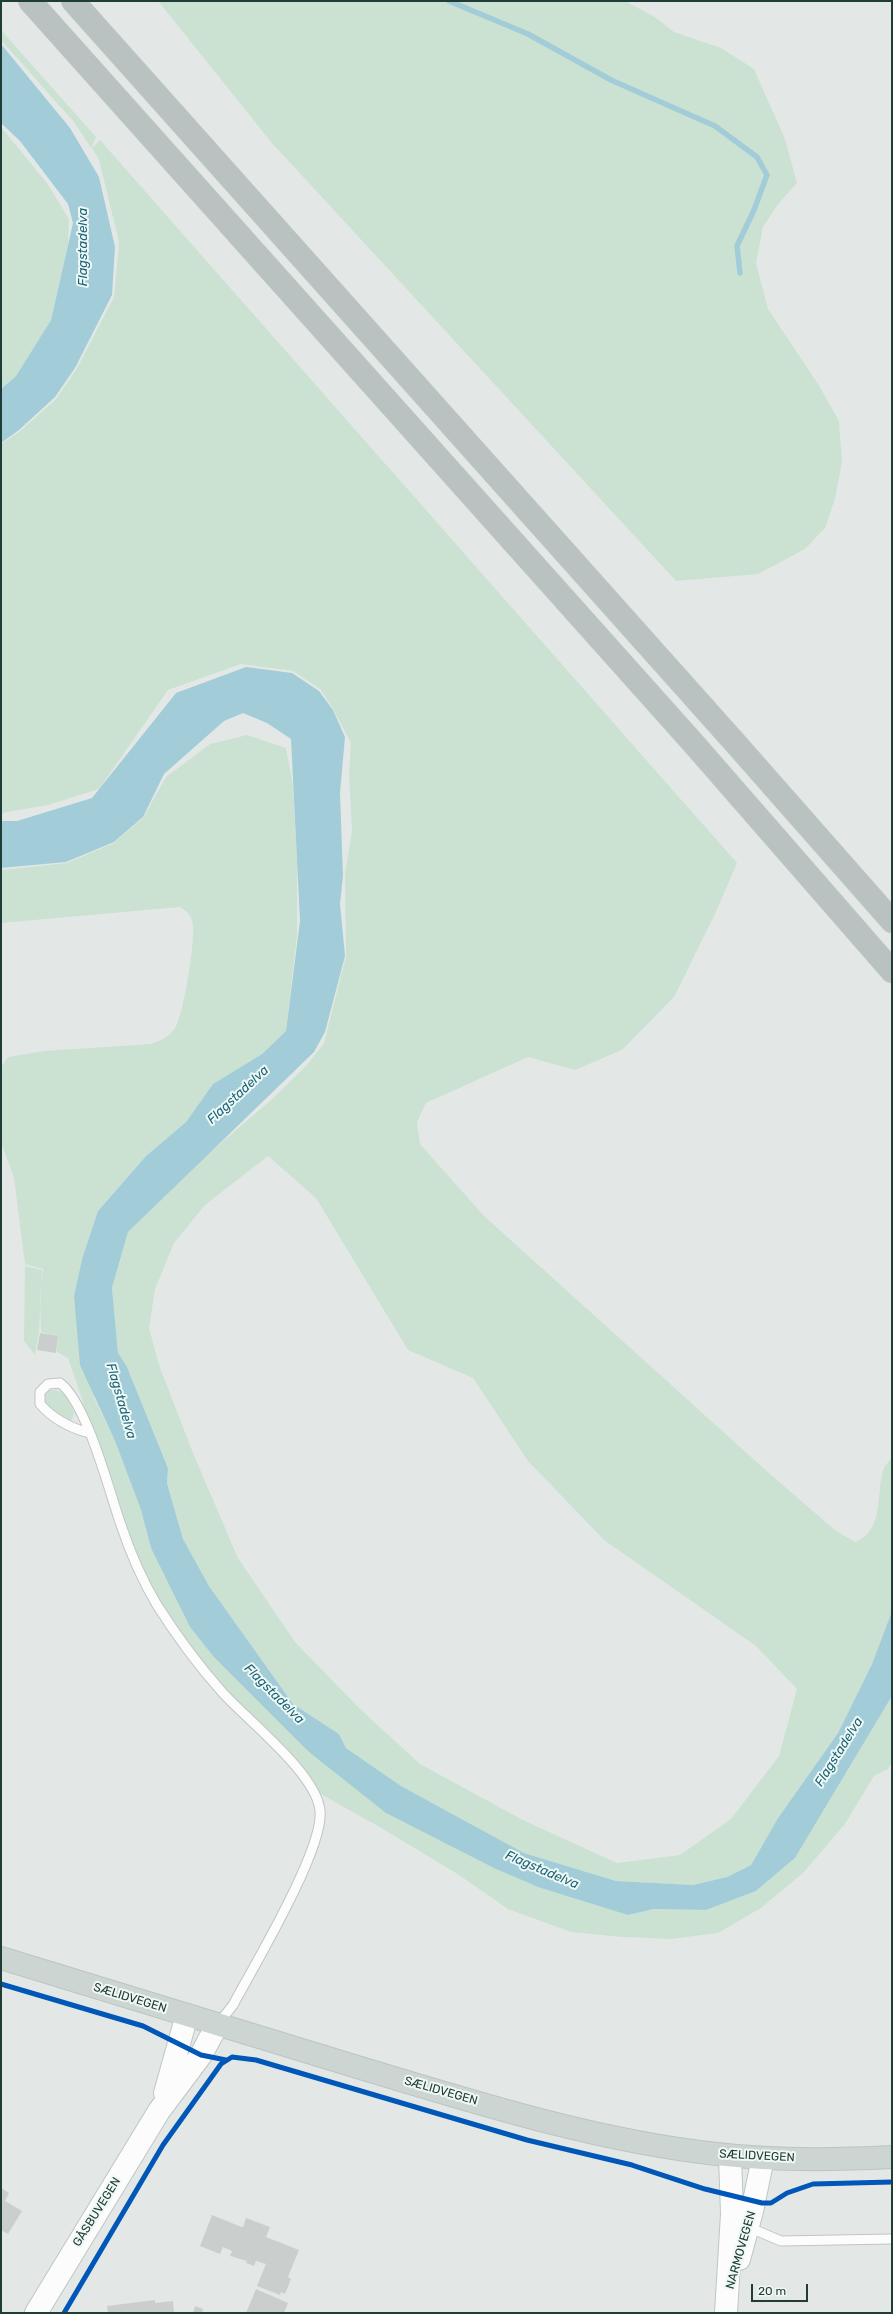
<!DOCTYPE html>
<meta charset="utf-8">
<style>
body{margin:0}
#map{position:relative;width:893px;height:2314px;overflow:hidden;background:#e3e8e6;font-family:Rubik,sans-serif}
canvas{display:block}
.frame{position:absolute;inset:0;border:2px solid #203c36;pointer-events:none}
.scale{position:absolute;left:751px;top:2284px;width:57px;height:18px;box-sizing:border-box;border:2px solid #203c36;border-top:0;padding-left:5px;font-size:12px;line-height:14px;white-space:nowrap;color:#203c36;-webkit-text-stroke:3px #f0f8f5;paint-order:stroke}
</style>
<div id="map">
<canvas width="893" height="2314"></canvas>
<div class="frame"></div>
<div class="scale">20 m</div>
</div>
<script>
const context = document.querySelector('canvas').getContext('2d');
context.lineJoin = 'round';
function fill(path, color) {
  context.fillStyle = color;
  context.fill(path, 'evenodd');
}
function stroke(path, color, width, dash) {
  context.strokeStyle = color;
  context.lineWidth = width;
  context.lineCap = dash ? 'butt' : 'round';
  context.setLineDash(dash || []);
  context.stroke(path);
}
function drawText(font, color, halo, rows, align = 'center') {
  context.font = font + ' Rubik,sans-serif';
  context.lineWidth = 4;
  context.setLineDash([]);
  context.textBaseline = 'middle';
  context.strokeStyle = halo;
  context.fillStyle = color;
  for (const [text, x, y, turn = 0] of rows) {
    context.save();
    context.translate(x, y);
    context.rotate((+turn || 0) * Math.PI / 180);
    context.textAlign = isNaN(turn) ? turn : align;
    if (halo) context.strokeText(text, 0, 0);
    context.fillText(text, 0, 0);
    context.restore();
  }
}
const green = new Path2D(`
 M158,1h467l30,16 19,15 47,16 33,21 31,70 12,44 -19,21 -15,23 -7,36 12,46 52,78 19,34 3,41 -7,37 -10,29 -20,21 -47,25 -82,7 -405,-439z
 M1,30l95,107 -5,11 -17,-26 -73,-82z
 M1,127l46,56 22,36 -1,25 -17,76 -35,56 -15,13z
 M100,140l637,723 -21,49 -42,85 -52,53 -47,20 -47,-13 -102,46 -9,19 3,22 63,71 287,259 65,56 20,12c31,-12 20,-52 29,-74 2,-4 6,-8 8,-10v153l-20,53 -34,69 -60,85 -27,47 -24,12 -34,8 -77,-4 -92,-28 -123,-67 -55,-38 -7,-14 -46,-30 -84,-118 -26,-47 -16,-56 1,-16 -41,-100 -9,-13 -6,-66 16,-56 72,-71 71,-61 36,-35 17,-22 22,-87 -1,-82 7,-43 -3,-57 2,-31 -19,-36 -12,-18 -27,-18 -52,-7 -73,26 -69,99 -51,16 -47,8v-369l18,-12 37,-33 20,-29 38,-73 5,-55 -20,-82 -7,-12zM268,1156l48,42 92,152 65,28 55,83 76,79 152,106 41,43 -18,67 -48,63 -51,36 -63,8 -94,-43 -103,-56 -60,-55 -65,-67 -57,-84 -45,-105 -34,-88 -10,-37 6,-39 19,-46 31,-38z
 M247,735l39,13 7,37 4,75v76l-11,95 -24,23 -49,30 -27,38 -40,34 -48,55 -16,48 -8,37 3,25 17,77 21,43 26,69 10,38 158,204 319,163 26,-6 52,1 50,-19 39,-33 97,-162v66l-4,7 -14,7 -29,48 -42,49 -42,35 -43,25 -47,6 -49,-2 -51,-5 -63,-23 -49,-34 -76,-46 -66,-37 -117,-127 -40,-59 -20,-44 -15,-37 -57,-167 -11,-6 1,-15 -17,-5 -1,-35 3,-28 -18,-5 -11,-86 -13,-36v-75l7,-10 36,-6 107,-7c11,-4 21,-8 26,-20 7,-15 20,-89 15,-104 -2,-6 -6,-9 -12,-13l-179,16v-53l66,-7 47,-20 29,-25 23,-41 44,-33z
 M25,1266l17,4 -3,62 -4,23 -11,-14z
 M49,1390c15,-2 21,12 25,23l-2,7 -5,1 -20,-7 -4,-16z`);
const water = new Path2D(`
 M1,44l69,84 29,49 16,70 -3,48 -37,73 -20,29 -36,33 -18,13v-54l15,-13 35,-56 22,-97 -5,-19 -48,-63 -19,-18z
 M246,667l46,6 27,18 14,19 12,27 -5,56 3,83 -3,28 5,52 -20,76 -11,20 -186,180 -16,56 6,65 9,14 41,101 -1,15 16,56 26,47 84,118 46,30 7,14 55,38 123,67 92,28 77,4 34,-8 24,-12 27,-47 60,-85 34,-69 20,-53v85l-97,162 -39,33 -50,19 -52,-1 -26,6 -90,-28 -44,-19 -108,-55 -77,-61 -95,-95 -24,-30 -39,-79 -10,-38 -26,-69 -35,-76 -6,-69 8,-37 16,-48 48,-55 40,-34 27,-38 49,-30 24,-23 14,-110 -9,-182 -24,-16 -24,-10 -19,8 -60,53 -21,43 -29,25 -48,20 -65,6v-47h16l75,-23 84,-105z`);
const stream = new Path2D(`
 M449,1l79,33 83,46 104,46 42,31 10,18 -13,35 -17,36 3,27`);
const building = new Path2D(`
 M40,1333l18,3 -2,17 -19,-3z
 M1,2188l8,5 -4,8 17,10 -14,23 -7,-4z
 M212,2215l27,11 4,1 3,-9 24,9 -4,10 33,13 -11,27 3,2 -6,15 -4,-2 -1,3 -23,-9 9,-22 -10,-3 -2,5 -8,-3 1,-2 -17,-5 2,-5 -9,-4 -3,7 -20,-8z
 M256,2289l32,14 -4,10h-38z
 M155,2300v3l18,-2 1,12h-66l-1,-7z
 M195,2306l8,3 -1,4h-9z`);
const lane = new Path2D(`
 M89,1433c-18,-5 -37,-15 -49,-29v-12l8,-8 12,-1c27,20 49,108 61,142 9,27 21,55 36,80 19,30 41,60 65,87 26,29 95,82 98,119 4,38 -66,155 -87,194l-15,19
 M748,2227l33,14 111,-2`);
const secondary = new Path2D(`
 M165,2093l22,-78
 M739,2259l13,-48 11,-53
 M36,2313l123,-202 42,-56 16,-30
 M726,2313l6,-99 -2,-58`);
const primary = new Path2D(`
 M1,1958c118,36 235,72 353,108 117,35 241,75 363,88 58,7 117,6 175,3`);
const highway = new Path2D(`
 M30,1l664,743 198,227
 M73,1l664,744 155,176`);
const cycleway = new Path2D(`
 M1,1984l142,42 58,29 25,5
 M64,2313l99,-168 58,-81 11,-7 24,3 271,80 105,25 73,24 57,14h9l16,-10 26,-9 79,-2`);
const streetNames = [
 ["SÆLIDVEGEN",130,1998,17],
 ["SÆLIDVEGEN",441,2091,16],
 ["SÆLIDVEGEN",757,2156,3],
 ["GÅSBUVEGEN",97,2212,-58],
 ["NARMOVEGEN",741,2250,-74]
];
const waterNames = [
 ["Flagstadelva",83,247,-90],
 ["Flagstadelva",238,1095,-43],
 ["Flagstadelva",121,1401,74],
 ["Flagstadelva",274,1694,45],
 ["Flagstadelva",839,1752,-58],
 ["Flagstadelva",542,1870,23]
];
fill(green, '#cbe2d3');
fill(water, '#a2cdd8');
stroke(stream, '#a2cdd8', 5.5);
fill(building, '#cacfcd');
stroke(lane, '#c0c5c3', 11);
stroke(secondary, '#bec6c3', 24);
stroke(primary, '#bbc5c3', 24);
stroke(highway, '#bbc5c3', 24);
stroke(lane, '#fbfcfb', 9);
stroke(secondary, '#fbfcfb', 22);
stroke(primary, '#cdd5d3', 22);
stroke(highway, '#b9c2c0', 22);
stroke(cycleway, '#0057b8', 5);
drawText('12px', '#203c36', '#f0f8f5', streetNames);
drawText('italic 13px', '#196479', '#f0f8f5', waterNames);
</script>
